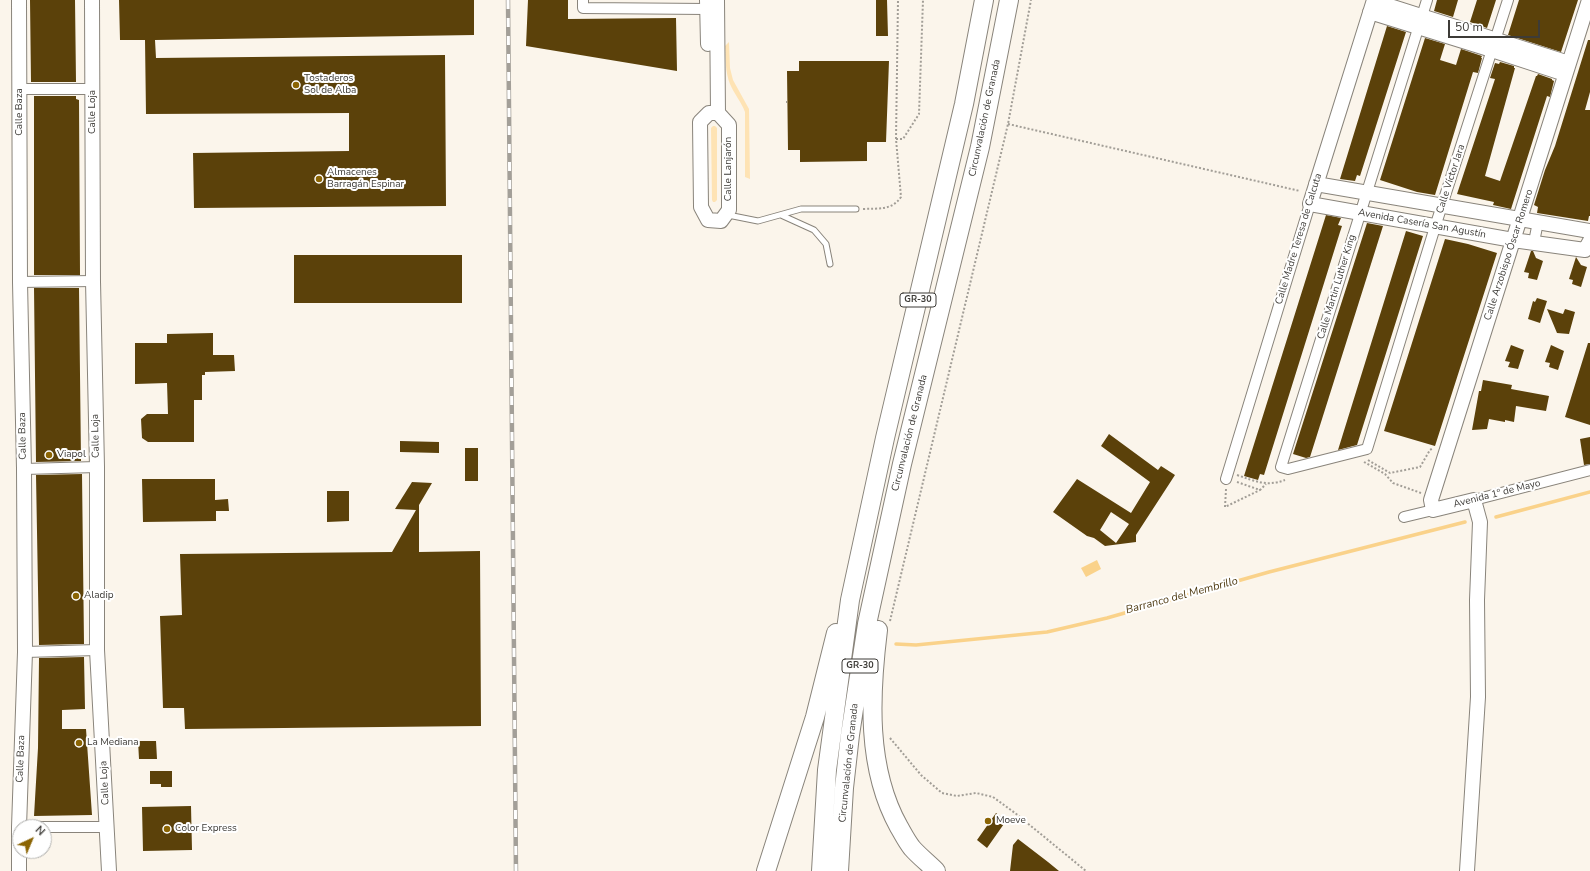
<!DOCTYPE html>
<meta charset="utf-8">
<style>
body{margin:0}
#map{position:relative;width:1590px;height:871px;overflow:hidden;background:#fbf5eb;font-family:"Nunito Sans",sans-serif}
canvas{display:block}
.north{position:absolute;left:12px;top:819px;width:40px;height:40px;box-sizing:border-box;background:#fff;border:1px solid #b1b1af;border-radius:50%;rotate:44deg;font-size:11px;font-weight:700;line-height:16px;text-align:center;color:#3d3b37}
.north::after{content:'';display:block;margin:auto;width:14px;height:18px;background:#8b6403;clip-path:polygon(50% 0,100% 100%,50% 72%,0 100%)}
.scale{position:absolute;left:1448px;top:20px;width:92px;height:18px;box-sizing:border-box;border:2px solid #3d3b37;border-top:0;padding-left:5px;font-size:12px;line-height:14px;white-space:nowrap;color:#3d3b37;-webkit-text-stroke:3px #fff;paint-order:stroke}
</style>
<div id="map">
<canvas width="1590" height="871"></canvas>
<div class="north">N</div>
<div class="scale">50 m</div>
</div>
<script>
const context = document.querySelector('canvas').getContext('2d');
context.lineJoin = 'round';
function fill(path, color) {
  context.fillStyle = color;
  context.fill(path, 'evenodd');
}
function stroke(path, color, width, dash) {
  context.strokeStyle = color;
  context.lineWidth = width;
  context.lineCap = dash ? 'butt' : 'round';
  context.setLineDash(dash || []);
  context.stroke(path);
}
function drawText(font, color, halo, rows, align = 'center') {
  context.font = font + ' "Nunito Sans",sans-serif';
  context.lineWidth = 4;
  context.setLineDash([]);
  context.textBaseline = 'middle';
  context.strokeStyle = halo;
  context.fillStyle = color;
  for (const [text, x, y, turn = 0] of rows) {
    context.save();
    context.translate(x, y);
    context.rotate((+turn || 0) * Math.PI / 180);
    context.textAlign = isNaN(turn) ? turn : align;
    if (halo) context.strokeText(text, 0, 0);
    context.fillText(text, 0, 0);
    context.restore();
  }
}
const green = new Path2D(`
 M729,42l1,26 3,12 16,29 1,70 -5,-2v-65c-4,-11 -11,-18 -15,-28 -5,-12 -4,-25 -5,-38z
 M713,126h2l2,2v72l-2,2h-2l-1,-2 -1,-72z`);
const water = new Path2D(`
 M1097,560l4,9 -15,8 -5,-9z`);
const stream = new Path2D(`
 M1496,517l94,-25
 M896,644l20,1 131,-13 60,-14 162,-46 196,-50`);
const building = new Path2D(`
 M30,0h45l1,82h-45z
 M119,0h355v35l-319,5 1,18 289,-3 1,151 -252,2 -1,-55 156,-2v-38l-203,1 -1,-74h-25z
 M528,0h40v19l108,-1 1,53 -151,-25z
 M876,0h11l1,36h-12z
 M1437,0h21l-5,17 -19,-6z
 M1477,0h19l-9,28 -17,-6z
 M1519,0h59l-17,52 -53,-17z
 M1387,26l19,6 -7,22 -39,122 -3,-1 -2,6 -15,-2z
 M1425,38l20,6 -5,16 16,5 5,-16 21,7 -1,2h1l-4,15 -5,-1 -38,123 -18,-3 -37,-12z
 M1588,40h2v52l-5,18h5v106h-1l-1,5 -51,-8 1,-6 -4,-2 11,-35 10,-24z
 M799,61h90l-3,81h-19v19l-67,1v-12h-12l-1,-79h12z
 M1500,62l14,4v2h1l-30,108 15,5 36,-105h1l1,-2 14,5v1l2,1 -4,16 -3,-1 -36,113 -18,-4 1,-3 -37,-8 38,-115 -5,-1 5,-15 4,1z
 M34,96h42v3l3,1 1,175h-46z
 M1326,215l15,3 -3,7 4,1 -2,6 -76,243 -4,-1 -2,6 -14,-4z
 M1367,223l16,3 -73,231 -4,1 -13,-4z
 M1406,231l17,5 -66,209 -19,5z
 M1445,239l23,5 29,9 -62,193 -51,-15z
 M1531,251h2l3,7 7,3 -6,19 -9,-2 1,-5 -5,-1z
 M294,255h168v48h-168z
 M1576,257l5,8 6,2 -6,20 -9,-3 1,-4 -4,-1z
 M34,288h45l2,173 -45,1z
 M1537,298l10,3 -7,22 -12,-4 5,-18 2,1z
 M1547,309l16,5 2,-5 10,3 -6,22 -12,-1z
 M213,333v22h21l1,16 -30,1v3h-3v25h-8v42h-46l-6,-4 -1,-19 6,-5h21l-1,-31 -32,1v-41h32v-9z
 M1588,343h2v82l-25,-8z
 M1511,345l13,5 -6,19 -10,-2 2,-5 -5,-1z
 M1551,345l13,6 -6,19 -9,-3 1,-4 -5,-1z
 M1483,380l29,5 -1,4 38,7 -3,15 -30,-5 -2,16 -9,-2v2l-16,-3 -2,10 -15,1 7,-39h2z
 M1109,434l49,36 3,-4 14,9 -39,60v7l-31,4 -11,-8 -7,-2 -34,-24 24,-33 54,34 19,-31 -49,-36zM1111,512l18,12 -13,19 -16,-13z
 M1590,437v27l-6,1 -4,-26z
 M400,441l39,1v11l-39,-1z
 M465,448h13v33h-13z
 M82,474l2,170 -45,1 -3,-170z
 M142,479h73v21l13,-1 1,12h-13v10l-73,1z
 M412,482l20,1 -13,22v47l61,-1 1,175 -296,3 -1,-21h-21l-3,-92 22,-1 -2,-61 212,-2 24,-42 -21,-1z
 M327,491h22v30l-22,1z
 M84,657l1,52 -23,1v19h24l6,86 -58,1 4,-68 1,-90z
 M138,741h18l1,18h-18z
 M150,771h22v16h-11v-3h-11z
 M191,806l1,44 -49,1 -1,-44z
 M996,813l10,8 -19,27 -10,-8z
 M1018,839l30,23 11,9h-49l3,-26z`);
const path = new Path2D(`
 M786,102h1
 M1008,124l292,67
 M896,139h7l16,-25 4,-114
 M863,209c16,-1 28,2 38,-12l-5,-58 2,-139
 M1368,460l22,13 30,-6 10,-17 3,-2
 M1364,462l21,12 8,9 28,10
 M1237,475c18,6 29,12 48,5
 M1237,482l23,8 6,-6
 M1226,489l-1,18 35,-17
 M890,621l118,-497 23,-124
 M890,738l31,37 21,18 15,3 19,-3 17,4 22,16 71,58`);
const lane = new Path2D(`
 M728,215l30,6 43,-12h55
 M781,215l33,15 12,14 4,20`);
const street = new Path2D(`
 M583,0v8l124,1
 M1427,0l-146,467 7,2 79,-20 68,-222 73,-227
 M20,89h73
 M1534,242l4,-20
 M20,282l73,-1
 M24,469l73,-2
 M1226,479l84,-275
 M1474,500l116,-30
 M1404,517l29,-7
 M25,652l72,-2
 M19,827h89`);
const secondary = new Path2D(`
 M92,0l1,281 4,186v183l12,221
 M707,0l1,44
 M717,0l1,113 11,12v85l-8,11 -13,-1 -7,-13 -1,-85 9,-9h9
 M1374,0l-64,204 203,36 72,10 5,-9
 M1374,1l195,62
 M1370,12l122,38 73,24
 M1316,184l274,47
 M19,871v-44l6,-175 -1,-183 -4,-187 -1,-282
 M1467,871l11,-174 -1,-97 3,-78 -6,-22 -41,10 -2,-10 158,-500`);
const highway = new Path2D(`
 M878,630c-8,65 -12,138 21,197 4,7 8,15 13,21 7,8 16,15 24,23
 M766,871l49,-154 21,-84
 M821,871l6,-101 23,-170 35,-162 79,-334 20,-104
 M839,871l5,-83 6,-53 17,-111 35,-160 78,-317 29,-147`);
const rail = new Path2D(`
 M508,0l8,871`);
const markers = [
 [296,85,4,"#8b6403"],
 [319,179,4,"#8b6403"],
 [49,455,4,"#8b6403"],
 [76,596,4,"#8b6403"],
 [79,743,4,"#8b6403"],
 [988,821,4,"#8b6403"],
 [167,829,4,"#8b6403"]
];
const shields = [
 [918,300,36],
 [860,666,36]
];
const shieldNames = [
 ["GR-30",918,300],
 ["GR-30",860,666]
];
const poiNames = [
 ["Tostaderos",304,79],
 ["Sol de Alba",304,91],
 ["Almacenes",327,173],
 ["Barragán Espinar",327,185],
 ["Viapol",57,455],
 ["Aladip",84,596],
 ["La Mediana",87,743],
 ["Moeve",996,821],
 ["Color Express",175,829]
];
const streetNames = [
 ["Calle Baza",20,112,-90],
 ["Calle Loja",93,112,-90],
 ["Circunvalación de Granada",985,118,-78],
 ["Calle Lanjarón",729,169,-90],
 ["Calle Víctor Jara",1451,179,-72],
 ["Avenida Casería San Agustín",1422,224,10],
 ["Calle Madre Teresa de Calcuta",1299,239,-73],
 ["Calle Arzobispo Óscar Romero",1509,255,-72],
 ["Calle Martin Luther King",1337,287,-73],
 ["Circunvalación de Granada",910,433,-76],
 ["Calle Baza",23,436,-91],
 ["Calle Loja",96,436,-91],
 ["Avenida 1º de Mayo",1497,494,-14],
 ["Calle Baza",21,759,-88],
 ["Circunvalación de Granada",849,763,-84],
 ["Calle Loja",105,783,-93]
];
const waterNames = [
 ["Barranco del Membrillo",1182,596,-15]
];
fill(green, '#fee3b4');
fill(water, '#fad28a');
stroke(stream, '#fad28a', 3.5);
fill(building, '#5b410a');
stroke(lane, '#89847b', 7);
stroke(street, '#89847b', 12);
stroke(secondary, '#89847b', 16);
stroke(highway, '#89847b', 20);
stroke(path, '#a29e97', 2, [2, 2]);
stroke(lane, '#fff', 5);
stroke(street, '#fff', 10);
stroke(secondary, '#fff', 14);
stroke(highway, '#fff', 18);
stroke(rail, '#a39f98', 4.5);
stroke(rail, '#fff', 3, [9]);
for (const [x, y, r, color] of markers) {
  const dot = new Path2D();
  dot.arc(x, y, r, 0, 2 * Math.PI);
  context.fillStyle = color;
  context.fill(dot);
  stroke(dot, '#fff', 1.5);
}
for (const [x, y, w] of shields) {
  const box = new Path2D();
  box.roundRect(x - w / 2, y - 7, w, 14, 3);
  context.fillStyle = '#fff';
  context.fill(box);
  stroke(box, '#3d3b37', 1);
}
drawText('bold 9px', '#3d3b37', null, shieldNames);
drawText('10px', '#3d3b37', '#fff', poiNames, 'left');
drawText('10px', '#3d3b37', '#fff', streetNames);
drawText('italic 11px', '#4f3b13', '#fff', waterNames);
</script>
